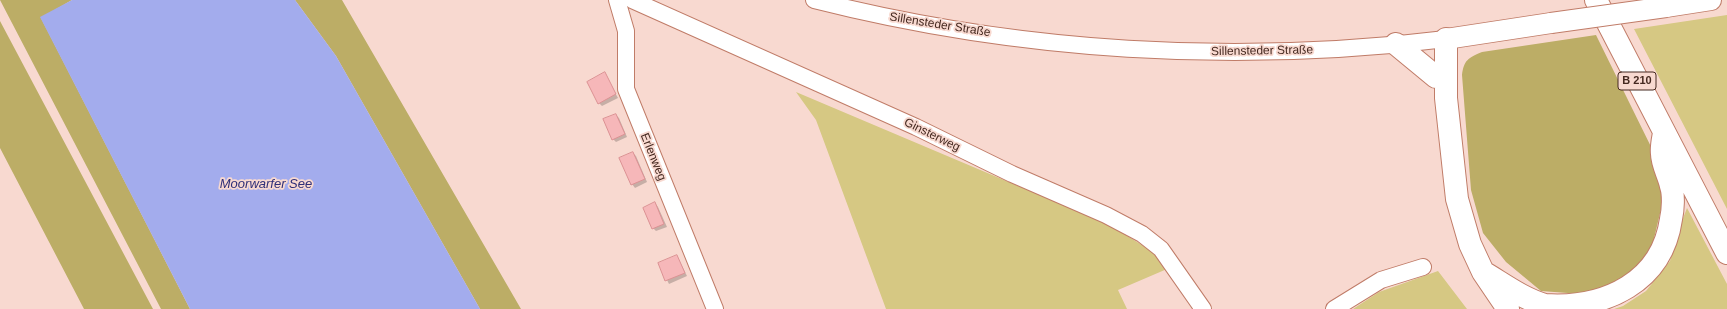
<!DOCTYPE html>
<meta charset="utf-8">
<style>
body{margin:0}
canvas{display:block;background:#f8d9d0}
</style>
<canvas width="1727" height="309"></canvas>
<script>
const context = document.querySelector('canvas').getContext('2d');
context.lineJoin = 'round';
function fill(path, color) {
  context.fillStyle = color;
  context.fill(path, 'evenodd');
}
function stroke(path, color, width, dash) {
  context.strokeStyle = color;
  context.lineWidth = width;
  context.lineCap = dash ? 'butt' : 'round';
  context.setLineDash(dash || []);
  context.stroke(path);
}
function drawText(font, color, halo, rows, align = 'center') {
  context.font = font + ' Helvetica,sans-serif';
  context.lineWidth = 3.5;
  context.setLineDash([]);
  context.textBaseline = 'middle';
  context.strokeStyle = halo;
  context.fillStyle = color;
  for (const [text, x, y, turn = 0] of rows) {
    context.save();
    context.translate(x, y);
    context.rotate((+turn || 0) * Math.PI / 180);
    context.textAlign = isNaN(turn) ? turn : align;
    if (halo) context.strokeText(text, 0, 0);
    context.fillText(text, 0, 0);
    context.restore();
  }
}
const green = new Path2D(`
 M1727,15v194l-93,-180z
 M796,92l312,132 50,31 9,14 -49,21 9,19h-241l-70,-189z
 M1687,208l40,76v25h-113l9,-3 23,-15 24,-30 8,-30z
 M1438,271l29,38h-114l26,-17z`);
const forest = new Path2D(`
 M0,0h72l-31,18 149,291h-29z
 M295,0h47l179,309h-41l-144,-253z
 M0,21l153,288h-69l-84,-161z
 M1596,35l63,128 3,42 -11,46 -27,29 -43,14 -40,-3 -35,-29 -23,-29 -12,-43 -9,-115c2,-15 6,-17 20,-23z`);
const water = new Path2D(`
 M72,0h223l41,56 144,253h-290l-150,-292z`);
const shadow = new Path2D(`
 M605,74l13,24 -16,8 -3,-3z
 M616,115l3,3 8,19 -11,5 -3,-3z
 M633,153l3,3 11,26 -12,6 -3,-4z
 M655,203l3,4 9,20 -11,4 -3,-3z
 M677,256l10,20 -18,8 -10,-20z`);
const building = new Path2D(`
 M605,72l11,22 -18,10 -11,-22z
 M616,114l9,20 -13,6 -9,-21z
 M633,152l12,27 -14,6 -12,-27z
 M655,202l9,22 -12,5 -9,-21z
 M677,255l8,18 -20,8 -7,-18z`);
const minor = new Path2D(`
 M617,0l9,31v58l89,220
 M632,0l284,127 96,47 94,41 36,19 19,15 42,60
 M814,0c205,52 422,65 632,39
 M1334,309l47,-29 42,-13`);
const major = new Path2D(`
 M1666,7l45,-7
 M1446,39l105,-16`);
const highway = new Path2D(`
 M1596,0l131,253
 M1446,39v59l11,101 13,45 13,28 25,37
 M1396,44l40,33
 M1483,272c19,11 40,27 62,33 61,4 117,-23 126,-86 2,-9 3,-24 0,-33 -2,-10 -9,-22 -9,-32 -1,-7 1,-15 2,-21`);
const majorBridge = new Path2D(`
 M1551,23l115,-16`);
const shields = [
 [1637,81,38]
];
const shieldNames = [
 ["B 210",1637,81]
];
const streetNames = [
 ["Sillensteder Straße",940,25,9],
 ["Sillensteder Straße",1262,51,-1],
 ["Ginsterweg",932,135,26],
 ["Erlenweg",653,157,68]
];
const waterNames = [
 ["Moorwarfer See",266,184]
];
fill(green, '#d6c883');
fill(forest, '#bcad66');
fill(water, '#a3aced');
fill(shadow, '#0003');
fill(building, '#f6b7b9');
stroke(building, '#db9193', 1);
stroke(minor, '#c07c68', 18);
stroke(major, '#c07c68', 22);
stroke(highway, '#c07c68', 24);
stroke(minor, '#fff', 16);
stroke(major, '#fff', 20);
stroke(highway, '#fff', 22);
stroke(majorBridge, '#c07c68', 22, []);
stroke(majorBridge, '#fff', 20);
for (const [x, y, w] of shields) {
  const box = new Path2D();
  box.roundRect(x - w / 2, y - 9, w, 18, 3);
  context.fillStyle = '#f8d9d0';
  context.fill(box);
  stroke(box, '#452920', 1);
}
drawText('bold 11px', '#452920', null, shieldNames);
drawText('12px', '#452920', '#f8d9d0', streetNames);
drawText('italic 13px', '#2e2e78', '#f8d9d0', waterNames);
</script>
